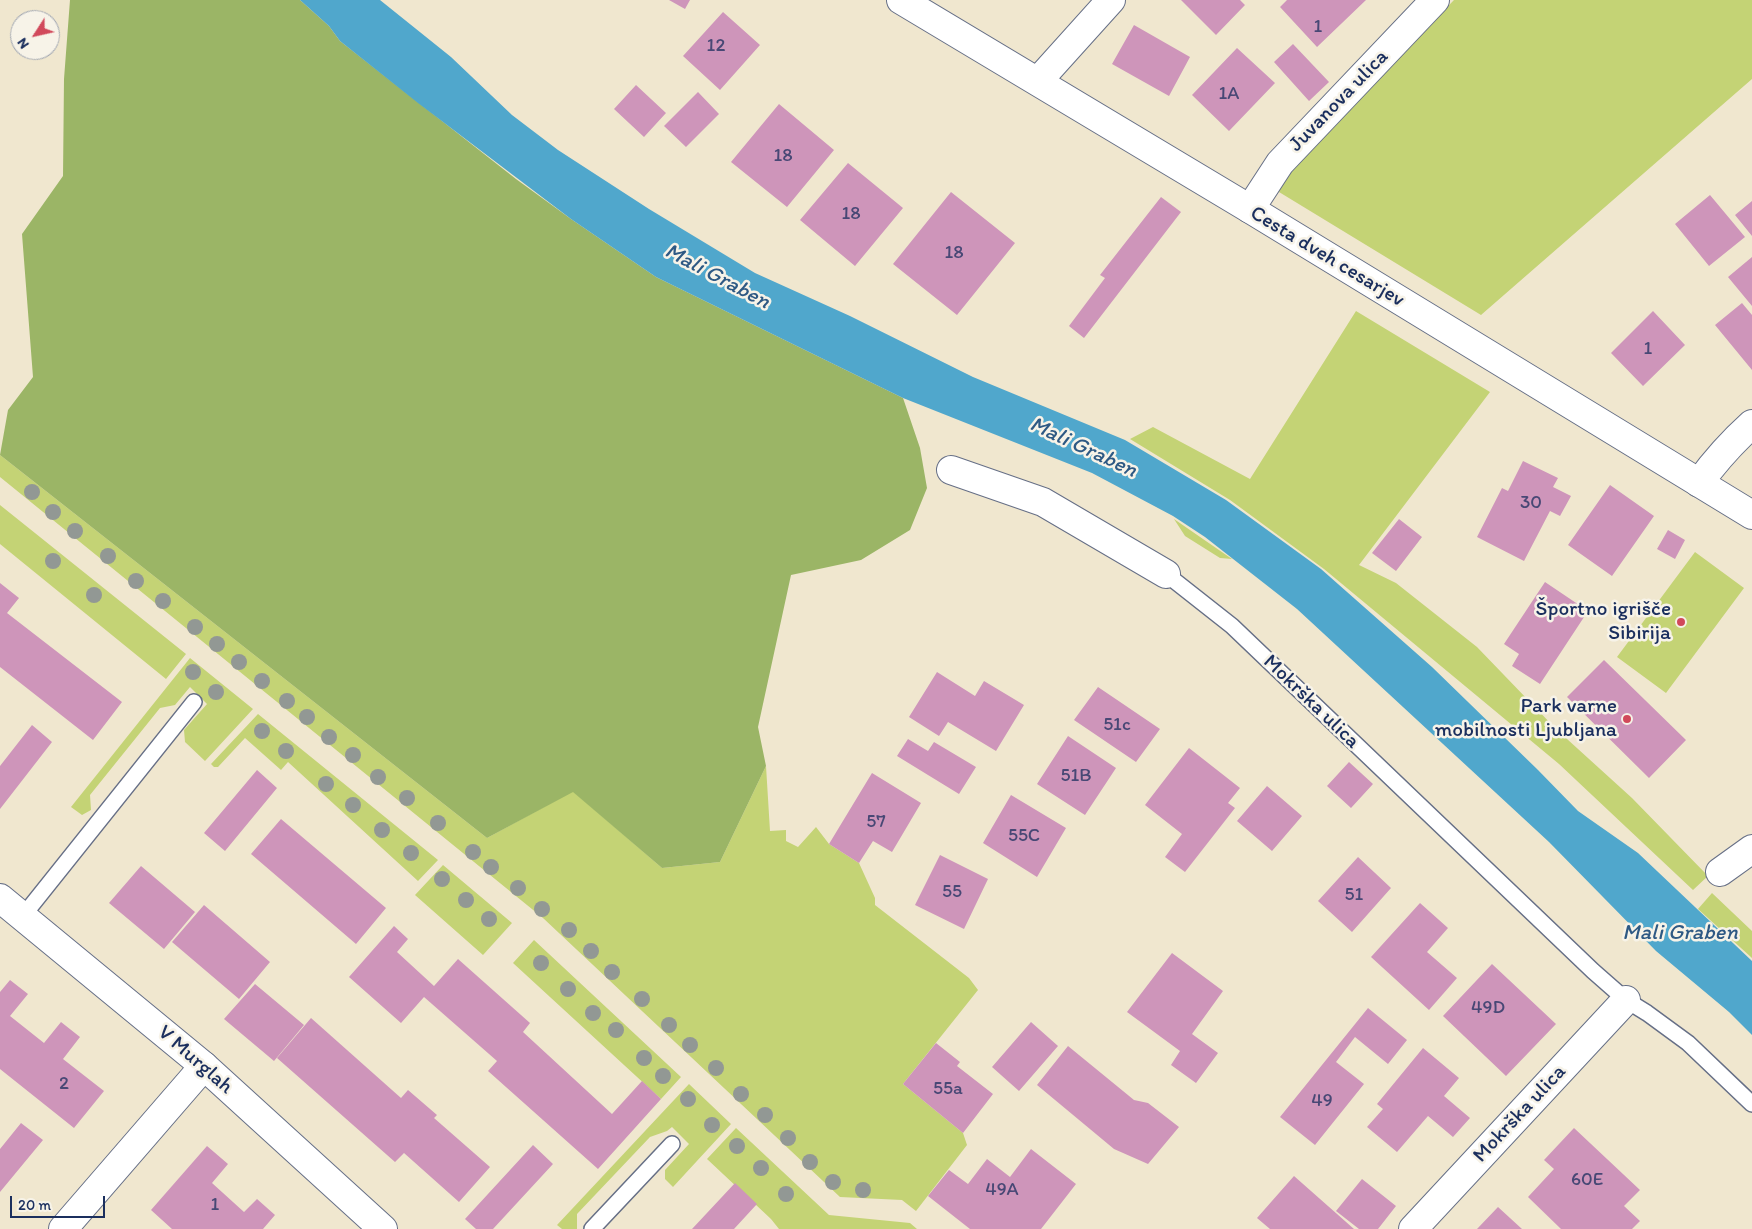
<!DOCTYPE html>
<meta charset="utf-8">
<style>
body{margin:0}
#map{position:relative;width:1752px;height:1229px;overflow:hidden;background:#f0e7cf;font-family:Itim,sans-serif}
canvas{display:block}
.north{position:absolute;left:10px;top:10px;width:50px;height:50px;box-sizing:border-box;background:#f7f3e8;border:1px solid #9fa5b1;border-radius:50%;rotate:235deg;font-size:14px;font-weight:700;line-height:20px;text-align:center;color:#1b2f5e}
.north::after{content:'';display:block;margin:auto;width:18px;height:22px;background:#d1495b;clip-path:polygon(50% 0,100% 100%,50% 72%,0 100%)}
.scale{position:absolute;left:10px;top:1196px;width:95px;height:22px;box-sizing:border-box;border:2px solid #1b2f5e;border-top:0;padding-left:6px;font-size:15px;line-height:18px;white-space:nowrap;color:#1b2f5e;-webkit-text-stroke:4px #f7f3e8;paint-order:stroke}
</style>
<div id="map">
<canvas width="1752" height="1229"></canvas>
<div class="north">N</div>
<div class="scale">20 m</div>
</div>
<script>
const context = document.querySelector('canvas').getContext('2d');
context.lineJoin = 'round';
function fill(path, color) {
  context.fillStyle = color;
  context.fill(path, 'evenodd');
}
function stroke(path, color, width, dash) {
  context.strokeStyle = color;
  context.lineWidth = width;
  context.lineCap = dash ? 'butt' : 'round';
  context.setLineDash(dash || []);
  context.stroke(path);
}
function drawText(font, color, halo, rows, align = 'center') {
  context.font = font + ' Itim,sans-serif';
  context.lineWidth = 5;
  context.setLineDash([]);
  context.textBaseline = 'middle';
  context.strokeStyle = halo;
  context.fillStyle = color;
  for (const [text, x, y, turn = 0] of rows) {
    context.save();
    context.translate(x, y);
    context.rotate((+turn || 0) * Math.PI / 180);
    context.textAlign = isNaN(turn) ? turn : align;
    if (halo) context.strokeText(text, 0, 0);
    context.fillText(text, 0, 0);
    context.restore();
  }
}
const green = new Path2D(`
 M1454,0h298v79l-271,236 -202,-123 3,-9 23,-30z
 M1356,311l134,81 -131,173 37,18 81,64 79,82 76,69 76,78 -15,14 -134,-126 -235,-195 -94,-69 -100,-61 23,-12 97,52z
 M0,455l487,383 86,-47 89,77 58,-6 46,-96 4,65 16,-1v11l12,6 18,-20 13,17 30,19 16,35v7l94,73 9,12 -75,94 60,49 4,12 -51,66 -14,-11 -62,-3 -297,-279 -543,-441z
 M0,505l186,149 -20,25 -166,-135z
 M1174,519l58,40 -12,-1 -35,-22z
 M1695,552l49,36 -78,105 -49,-36z
 M190,658l63,51 -48,52 -20,-19 -1,-12 23,-26 -17,-17 -15,18 -15,3 -70,87 1,15 -9,5 -11,-8z
 M258,714l180,146 -20,21 -130,-119 -7,8 -36,-32 -27,29h-4l-3,-3z
 M443,865l69,58 -29,32 -68,-60z
 M1712,893l40,38v27l-54,-49z
 M534,940l147,137 -20,22 -148,-136z
 M689,1084l42,40 -58,63 -8,-8v-9l24,-26 -17,-17 -5,4 -17,6 -73,77v15h-15l-5,-4z
 M736,1128l93,87 81,8 7,6h-138l-8,-10 -64,-60z`);
const forest = new Path2D(`
 M70,0h230l29,26 11,15 176,138 55,40 85,58 247,121 17,50 7,40 -17,42 -49,30 -70,15 -33,152 8,39 -46,96 -58,6 -89,-76 -86,46 -487,-383 8,-45 25,-33 -11,-143 41,-58 1,-97z`);
const water = new Path2D(`
 M300,0h80l71,57 61,58 46,35 91,59 106,64 95,43 123,61 152,63 101,60 95,69 111,98 106,103 40,41 60,42 114,108v74l-23,-23 -73,-61 -107,-109 -252,-233 -92,-72 -32,-21 -81,-43 -189,-75 -247,-121 -85,-58 -153,-116 -78,-62 -11,-15z`);
const building = new Path2D(`
 M669,0h21l-5,9z
 M1181,0h59l5,5 -29,30z
 M1287,0h79l-49,47 -37,-40z
 M723,12l37,33 -40,45 -37,-34z
 M1134,25l56,32 -21,39 -57,-32z
 M1293,44l36,38 -20,19 -35,-39z
 M1237,48l38,35 -46,48 -37,-36z
 M636,85l30,28 -22,24 -30,-28z
 M698,92l21,22 -33,33 -22,-21z
 M779,104l55,46 -47,57 -56,-45z
 M848,163l55,45 -48,58 -55,-46z
 M951,192l64,51 -58,72 -64,-51z
 M1710,195l35,42 -36,29 -34,-42z
 M1161,197l20,15 -97,126 -15,-12 36,-48 -5,-3z
 M1752,201v35l-17,-21z
 M1752,257v49l-24,-29z
 M1742,303l10,12v55l-37,-45z
 M1653,311l32,34 -42,41 -32,-33z
 M1523,461l35,17 -5,9 18,9 -11,20 -10,-5 -26,50 -47,-24 25,-49 6,3z
 M1610,485l44,31 -42,60 -44,-31z
 M1399,519l23,18 -26,34 -24,-18z
 M1668,530l17,10 -10,19 -18,-10z
 M1545,582l43,29 -48,73 -28,-18 7,-12 -15,-10z
 M0,583l19,15 -12,15 115,89 -29,38 -93,-73z
 M1604,660l82,80 -37,38 -82,-81z
 M937,672l38,24 9,-15 40,24 -28,46 -48,-29 -9,14 -30,-19z
 M1098,687l62,42 -24,33 -62,-42z
 M32,725l20,17 -52,67v-43z
 M1068,736l48,32 -31,47 -48,-31z
 M908,739l20,12 6,-9 42,25 -17,27 -62,-38z
 M1189,748l51,40 -12,15 7,5 -50,64 -20,-15 17,-23 -37,-29z
 M1349,762l24,22 -22,24 -24,-22z
 M257,770l20,18 -52,63 -21,-18z
 M872,773l49,30 -29,49 -19,-11 -14,22 -30,-19z
 M1267,786l35,30 -30,35 -35,-30z
 M1011,795l55,33 -29,49 -54,-34z
 M281,819l105,89 -30,36 -105,-90z
 M940,855l48,24 -24,50 -49,-24z
 M1358,857l33,31 -39,44 -34,-31z
 M141,866l54,46 -31,37 -55,-46z
 M1420,903l28,25 -21,24 30,26 -28,32 -58,-53z
 M204,905l66,57 -31,37 -67,-57z
 M394,926l14,13 -11,13 37,34 24,-27 72,64 -7,9 89,82 30,-33 19,18 -63,70 -110,-98 9,-10 -73,-64 -23,26 -52,-46z
 M1172,953l51,38 -31,43 26,19 -22,30 -25,-18 9,-14 -53,-39z
 M1492,964l64,60 -50,52 -63,-60z
 M10,980l18,14 -18,22 34,27 17,-21 19,15 -17,22 41,32 -30,37 -74,-59v-77z
 M255,984l49,41 -30,36 -50,-42z
 M1368,1008l39,32 -19,24 -33,-27 -19,25 28,22 -49,61 -35,-28z
 M311,1018l90,80 7,-8 29,25 -3,3 56,49 -31,35 -55,-49 -9,9 -118,-104z
 M1031,1022l27,24 -39,45 -27,-24z
 M936,1043l24,19 -3,4 36,28 -30,39 -60,-49z
 M1068,1046l66,54 14,3 31,24 -31,37 -34,-15 -77,-64z
 M1423,1048l36,30 -15,18 26,22 -17,19 -25,-21 -31,36 -30,-25 16,-18 -6,-5z
 M21,1123l22,17 -43,52v-43z
 M1574,1128l66,62 -16,16 16,15 -8,8h-71l-33,-32 26,-28 -10,-9z
 M533,1145l20,19 -60,65h-17l-11,-10z
 M207,1146l21,18 -16,19 32,29 13,-13 18,16 -12,14h-91l-21,-19z
 M1031,1149l45,35 -35,45h-71l-42,-33 21,-26 19,14 19,-25 23,18z
 M1294,1176l60,53h-84l-13,-11z
 M1362,1179l34,27 -18,23h-19l-23,-18z
 M735,1183l22,21 -23,25h-42z
 M1498,1207l24,22h-45z`);
const service = new Path2D(`
 M1166,574l66,52 361,345 33,29 21,13 41,30 64,61
 M23,916l171,-214
 M592,1229l80,-85`);
const minor = new Path2D(`
 M1038,81l73,-81
 M1250,209l30,-46 155,-163
 M951,470l92,32 123,72
 M1699,483c16,-22 33,-41 53,-59
 M1720,872l32,-23
 M63,1229l141,-163
 M1413,1229l213,-229`);
const tertiary = new Path2D(`
 M901,0l349,209 502,306
 M0,898l204,168 179,163`);
const trees = [
 [32,492],
 [53,512],
 [75,531],
 [108,556],
 [53,561],
 [136,581],
 [94,595],
 [163,601],
 [195,627],
 [217,644],
 [239,662],
 [193,672],
 [262,681],
 [216,692],
 [287,701],
 [307,717],
 [262,731],
 [329,737],
 [286,751],
 [353,755],
 [378,777],
 [326,784],
 [407,798],
 [353,805],
 [438,823],
 [382,830],
 [473,852],
 [411,853],
 [491,867],
 [442,879],
 [518,888],
 [466,900],
 [542,909],
 [489,919],
 [569,930],
 [591,951],
 [541,963],
 [612,972],
 [568,989],
 [642,999],
 [593,1013],
 [669,1025],
 [616,1030],
 [690,1045],
 [644,1058],
 [716,1068],
 [663,1076],
 [741,1094],
 [688,1099],
 [765,1115],
 [712,1125],
 [788,1138],
 [737,1146],
 [810,1162],
 [761,1168],
 [833,1182],
 [863,1190],
 [786,1194]
];
const markers = [
 [1681,622,5,"#d1495b"],
 [1627,719,5,"#d1495b"]
];
const numberNames = [
 ["1",1318,27],
 ["12",716,46],
 ["1A",1229,94],
 ["18",783,156],
 ["18",851,214],
 ["18",954,253],
 ["1",1648,349],
 ["30",1531,503],
 ["51c",1117,725],
 ["51B",1076,776],
 ["57",876,822],
 ["55C",1024,836],
 ["55",952,892],
 ["51",1354,895],
 ["49D",1488,1008],
 ["2",64,1084],
 ["55a",948,1089],
 ["49",1322,1101],
 ["60E",1587,1180],
 ["49A",1002,1190],
 ["1",215,1205]
];
const streetNames = [
 ["Juvanova ulica",1339,101,-46],
 ["Cesta dveh cesarjev",1327,257,31],
 ["Mokrška ulica",1311,702,44],
 ["V Murglah",195,1060,41],
 ["Mokrška ulica",1520,1114,-47]
];
const poiNames = [
 ["Športno igrišče",1671,610],
 ["Sibirija",1671,634],
 ["Park varne",1617,707],
 ["mobilnosti Ljubljana",1617,731]
];
const waterNames = [
 ["Mali Graben",717,277,28],
 ["Mali Graben",1083,448,25],
 ["Mali Graben",1680,933]
];
fill(green, '#c4d375');
fill(forest, '#9bb566');
fill(water, '#50a7cc');
fill(building, '#ce95ba');
stroke(service, '#666f86', 18);
stroke(minor, '#666f86', 30);
stroke(tertiary, '#666f86', 30);
stroke(service, '#fff', 15);
stroke(minor, '#fff', 28);
stroke(tertiary, '#fff', 28);
context.fillStyle = '#929894';
for (const [x, y] of trees) {
  context.beginPath();
  context.arc(x, y, 8, 0, 2 * Math.PI);
  context.fill();
}
for (const [x, y, r, color] of markers) {
  const dot = new Path2D();
  dot.arc(x, y, r, 0, 2 * Math.PI);
  context.fillStyle = color;
  context.fill(dot);
  stroke(dot, '#f7f3e8', 2);
}
drawText('19px', '#484875', null, numberNames);
drawText('21px', '#1b2f5e', '#f7f3e8', streetNames);
drawText('21px', '#1b2f5e', '#f7f3e8', poiNames, 'right');
drawText('italic 22px', '#2e5984', '#f7f3e8', waterNames);
</script>
